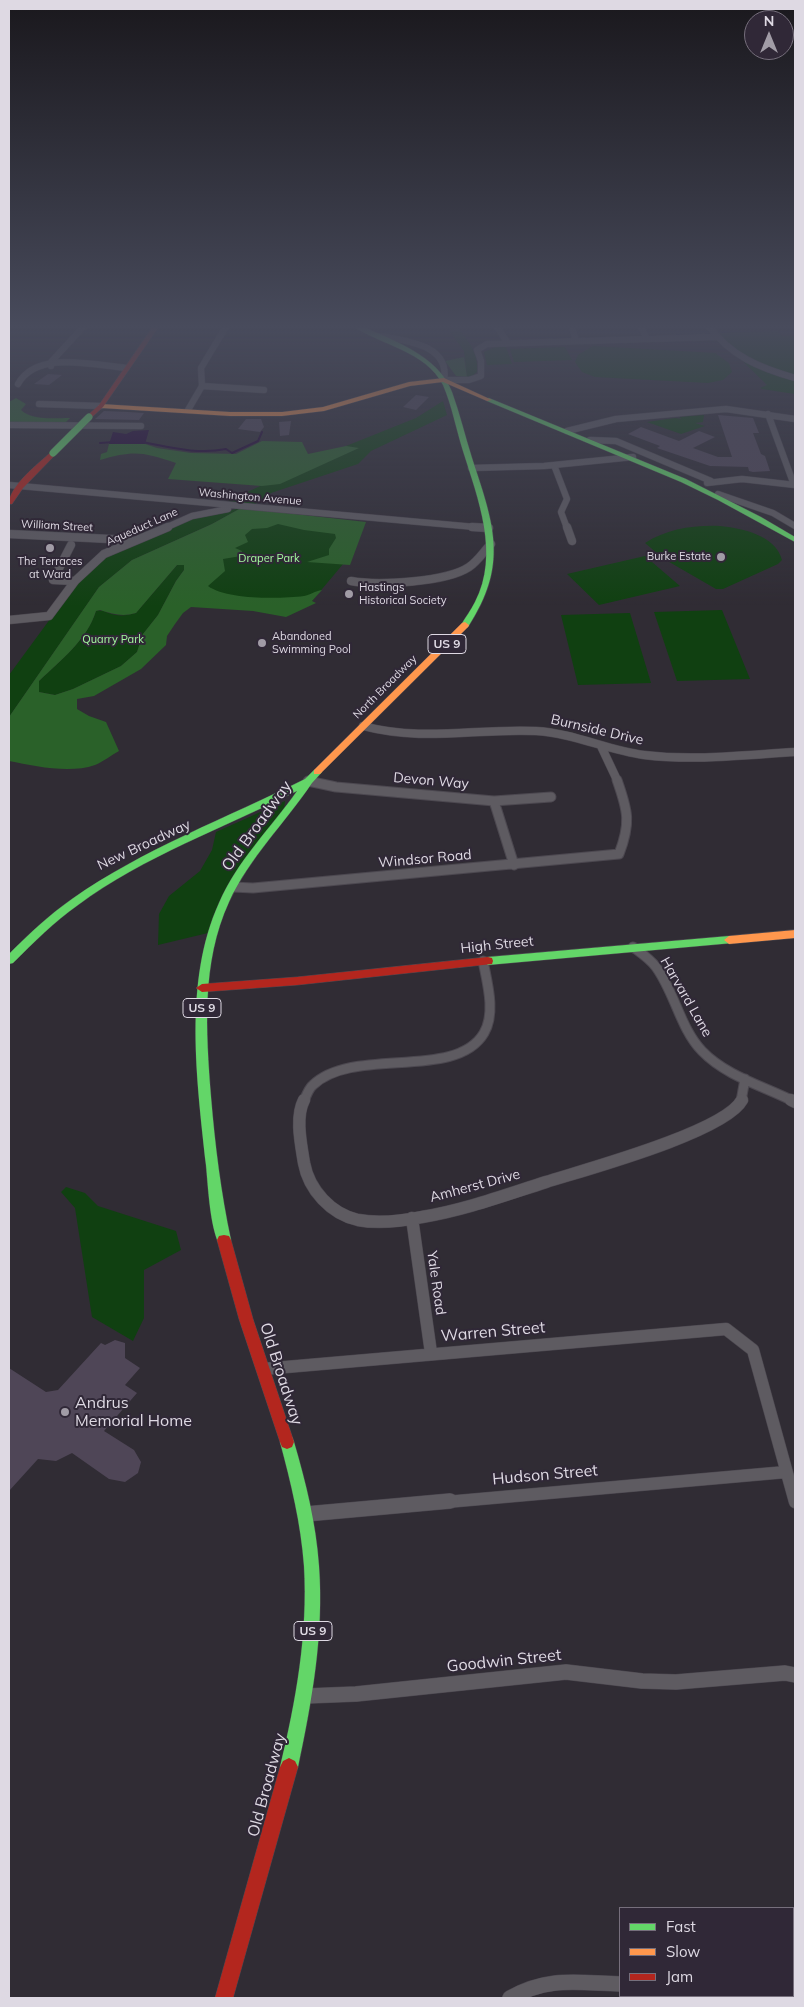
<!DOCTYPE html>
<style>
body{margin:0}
#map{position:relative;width:804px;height:2007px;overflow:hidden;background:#302c34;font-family:Mulish,sans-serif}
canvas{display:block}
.frame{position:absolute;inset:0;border:10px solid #ded9e3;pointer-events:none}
.legend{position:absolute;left:619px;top:1907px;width:175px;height:90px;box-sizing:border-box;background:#302837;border:1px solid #766f7c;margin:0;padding:6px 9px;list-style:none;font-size:15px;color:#ded9e3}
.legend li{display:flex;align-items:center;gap:10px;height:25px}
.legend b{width:25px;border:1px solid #766f7c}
.north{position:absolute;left:744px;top:10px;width:50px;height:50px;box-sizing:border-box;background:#302837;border:1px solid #766f7c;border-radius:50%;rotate:0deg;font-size:14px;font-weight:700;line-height:20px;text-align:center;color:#ded9e3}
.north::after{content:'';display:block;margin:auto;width:18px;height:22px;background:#a19ca6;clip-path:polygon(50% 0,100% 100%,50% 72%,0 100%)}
</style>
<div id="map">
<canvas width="804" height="2007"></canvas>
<div class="frame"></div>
<ul class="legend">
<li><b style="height:6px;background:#63d668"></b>Fast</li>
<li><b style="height:6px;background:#ff974d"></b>Slow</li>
<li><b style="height:6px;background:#b3261e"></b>Jam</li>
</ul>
<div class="north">N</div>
</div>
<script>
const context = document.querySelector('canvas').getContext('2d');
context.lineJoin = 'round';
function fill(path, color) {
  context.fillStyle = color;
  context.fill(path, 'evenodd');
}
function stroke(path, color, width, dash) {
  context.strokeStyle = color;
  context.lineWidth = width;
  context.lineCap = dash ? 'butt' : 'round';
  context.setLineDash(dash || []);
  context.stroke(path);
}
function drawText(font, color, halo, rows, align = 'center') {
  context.font = font + ' Mulish,sans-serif';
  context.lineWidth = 4;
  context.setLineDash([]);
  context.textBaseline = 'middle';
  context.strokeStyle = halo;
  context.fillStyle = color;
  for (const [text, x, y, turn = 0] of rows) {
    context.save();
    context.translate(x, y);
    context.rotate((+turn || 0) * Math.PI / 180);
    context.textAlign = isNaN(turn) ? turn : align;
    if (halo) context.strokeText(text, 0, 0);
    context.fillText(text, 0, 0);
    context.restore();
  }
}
const green = new Path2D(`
 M459,329c10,13 20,25 18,43l-5,4 -5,1 -3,-26 -15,-21z
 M778,331l4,5h13v58l-33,-5 -2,-1 7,-3 -47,-46 -1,-6z
 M593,346l122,7 14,10 3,9 -9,8 -15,3 -113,-6 -13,-5 -7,-10 3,-7z
 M495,347h11l6,17 -25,1 -3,-13z
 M565,347l7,13 -58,2 -4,-13z
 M443,401l4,14 -76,36 -13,13 -87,29 -16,11 -27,-3 118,-55 70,-28z
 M704,415l-1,7 -8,1 10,3 -24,8 -34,-12 28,-4 7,1 -3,-2z
 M241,508l-29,16 -80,36 -33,27 -90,130v-42l69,-94 29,-25 78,-36z
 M247,512l116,11 -14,34 -37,44 -99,-2 -22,-27z
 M720,526c21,2 56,9 62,34l-4,4 -55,25h-7l-52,-30 -19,-16c22,-14 48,-18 75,-17z
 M645,556l35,30 -81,19 -32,-31z
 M177,565h7v5l-8,11 -18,34 -15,19 -6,18 -16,14 -48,23 -18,6 -16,-3v-11c22,-21 48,-41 57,-70 7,-2 12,3 20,4 7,1 13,0 20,-2z
 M722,610l28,69 -73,2 -23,-69z
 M630,613l21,70 -73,2 -17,-70z
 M285,801l-1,8 -76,124 -50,12 1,-31 10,-18 31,-25 12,-21 4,-18z
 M66,1187l19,6 13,13 78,25 5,19 -37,20v48l-11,23 -41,-24 -17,-109 -14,-16z`);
const forest = new Path2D(`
 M464,357l3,20 -11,-1 -11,-15z
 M16,398l10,6 -5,6c12,11 33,8 49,8l-8,8 -53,-2v-22z
 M262,441l40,1 6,12 38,-8 13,2 -79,36 -18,2 -94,-7 8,-16c-33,-11 -42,-13 -76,-3l1,-6 6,-2 2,-8h36l12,4 34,5 45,1z
 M241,508l125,14 -16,43 -43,-3 22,-7v-6l7,-11 -1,-4 -31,-4 -26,-6 -11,4 -15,1 -7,6 3,7 -13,6 7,3 -1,5 -18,3 2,12 -17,15c19,14 72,13 96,10 6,-1 11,-5 18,-6l-10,11 4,2 -30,14 -33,-6 -62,-4 -8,6 -8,11 -8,12 -1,9 -25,24 -47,27 -17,3v10l12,7 17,6 13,29c-8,4 -16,11 -24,14 -26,9 -60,1 -86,-4v-44l90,-130 33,-27 80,-36zM177,565h7v5l-8,11 -18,34 -15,19 -6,18 -16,14 -48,23 -18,6 -16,-3v-11c22,-21 48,-41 57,-70l4,-1c13,4 22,7 36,3z`);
const water = new Path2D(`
 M149,430l-4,14h-36l4,-12 13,2 7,-3z`);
const stream = new Path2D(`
 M142,442c27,5 56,13 84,7l6,4 26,-12 4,-9
 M100,443l14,-1`);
const building = new Path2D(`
 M48,374l14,1 -13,10 -15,-1z
 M416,395l13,2 -13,13 -13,-3z
 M104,411l24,1 16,1 -5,7 -44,-1z
 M718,415l35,3 6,15h-6l8,21 4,2 5,15 -17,1 -4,-1 -1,-4 -38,-1 -53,-18 3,-2 -32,-12 13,-7 38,14 20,-10 16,6 -22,11 25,9h14z
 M246,419h15l3,8 -4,5 -22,-3z
 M291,421l-2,14 -9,1 -1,-14z
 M115,1340l10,3v15l15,10 -15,17 12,8 -33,38 30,19 7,12 -3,11 -13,9 -16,-3 -37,-26 -16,8 -18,-2 -29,32v-123l37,24 12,-2 43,-47 4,2z`);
const streetFar4 = new Path2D(`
 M496,325l11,17
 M571,325l4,12
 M640,325l7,14
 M708,325c22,31 52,43 87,53
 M381,336c26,5 69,9 63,44h25l12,-4v-15l-4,-11 10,-6 228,-7
 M51,366v-4l34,-37
 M18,384c19,-34 76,-19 108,-16
 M202,386l62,4
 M39,404l62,2
 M188,410l14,-24 -1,-18 26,-43
 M768,414l26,71
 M9,425l132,1
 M567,431l49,-12 110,-10 69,10
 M590,440l26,1 95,40
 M554,465l13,34 -6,13 6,16
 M471,468l73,-2 89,-9
 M707,483l35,-4 53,6
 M9,485l477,43
 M718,494l55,19 22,13
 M165,528l27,-12 36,-7`);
const streetFar3 = new Path2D(`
 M472,527l17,1
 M567,527l5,14
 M9,534l121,6
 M71,545l-18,35 22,1
 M351,581c27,5 96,1 118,-14 9,-6 15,-16 22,-23
 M9,620l40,-4 26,-35 29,-27 64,-27
 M363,726c60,16 113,2 173,5 37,2 71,19 108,24 50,6 101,0 151,-3
 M601,746l17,36
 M308,781l3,1`);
const streetFar2 = new Path2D(`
 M308,781l28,6 158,14 57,-4
 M494,801l20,64
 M233,887l20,1 366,-34c12,-31 9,-43 -2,-74
 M633,947c8,6 17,12 23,20 19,26 24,61 46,84 24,25 61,35 91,50
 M304,1101c2,-5 5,-13 9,-16 41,-39 143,-4 171,-52 12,-20 3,-51 -1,-72
 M741,1101l4,-22`);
const streetFar1 = new Path2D(`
 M304,1100c-9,17 -3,44 0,63 5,27 27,51 54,57 21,4 44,1 64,-3 43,-7 83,-22 124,-35 38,-12 179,-50 196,-82
 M791,1100l4,2
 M412,1218l19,135
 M263,1369l463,-40 27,21 42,152
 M435,1503l351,-31`);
const street = new Path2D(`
 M306,1514l144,-13
 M306,1696l50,-2 210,-22 76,9 34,1 109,-9 10,2
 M793,1977h2
 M510,1998c39,-22 68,-15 110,-14`);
const fast = new Path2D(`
 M351,325h8c33,15 79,30 93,67 8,22 13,44 20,66 22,67 37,106 -4,169l-3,1 -4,-3c4,-7 10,-15 14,-23 25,-48 3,-103 -12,-151 -7,-22 -11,-45 -20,-66 -17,-34 -63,-40 -92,-60z
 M489,398l197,81 75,38 34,20v5l-77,-42 -37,-18 -194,-81v-2z
 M317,769l5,3 -10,11c-27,40 -63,75 -83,119 -28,61 -23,129 -18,195 4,48 10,96 20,143l-2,4 -5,1 -5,-1c-9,-18 -11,-58 -13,-79 -9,-84 -23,-183 13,-262 18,-42 52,-75 78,-112 -73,37 -153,65 -219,114 -24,17 -44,37 -65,58l-4,1v-10c20,-20 40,-39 63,-55 71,-50 155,-81 233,-120l9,-9z
 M729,936l4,1 1,3 -1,3 -245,22 -5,-4 5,-4z
 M287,1435l5,2 2,5c12,41 22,81 25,124 5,68 -7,135 -21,201l-3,6 -6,3 -6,-3 -3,-6c16,-66 28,-133 24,-201 -3,-42 -13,-83 -24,-124l2,-5z`);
const slow = new Path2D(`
 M444,378l48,22 -5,1 -44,-19 -33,4 -86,25 -42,5h-52l-129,-8 -3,-2 3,-2 129,8h52l41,-5 86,-25z
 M465,622l4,3 -1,2 -148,147h-6v-4l148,-147z
 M795,930v8l-66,6 -5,-4 5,-4z`);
const jam = new Path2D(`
 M154,325h6l-57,82 -12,11h-4v-2l12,-11z
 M51,452l6,1 -34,35 -11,16h-3c0,-18 29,-40 42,-52z
 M488,957l4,1 1,3 -1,3 -195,21 -95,7 -6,-4 6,-4 95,-7z
 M224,1235l5,1 2,4 22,79 41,123 -2,5 -5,2 -5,-2 -2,-5 -41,-123 -22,-79 2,-4z
 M289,1758l6,3 3,6 -65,231h-18l65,-231 3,-6z`);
const fastBridge = new Path2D(`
 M53,453l36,-36`);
const markers = [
 [50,548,5,"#a19ca6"],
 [721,557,5,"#a19ca6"],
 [349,594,5,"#a19ca6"],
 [262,643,5,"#a19ca6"],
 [65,1412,5,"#a19ca6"]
];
const farStreetnames = [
 ["Washington Avenue",250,497,5],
 ["William Street",57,526,3],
 ["Aqueduct Lane",142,527,-24],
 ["North Broadway",385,687,-45]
];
const farPoinames = [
 ["Burke Estate",711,557,"right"],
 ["The Terraces",50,562,"center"],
 ["at Ward",50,575,"center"],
 ["Hastings",359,588],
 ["Historical Society",359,601],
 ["Abandoned",272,637],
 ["Swimming Pool",272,650]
];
const farParknames = [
 ["Draper Park",269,559],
 ["Quarry Park",113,640]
];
const shields = [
 [447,644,38],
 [202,1008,38],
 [313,1631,38]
];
const shieldNames = [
 ["US 9",447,644],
 ["US 9",202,1008],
 ["US 9",313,1631]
];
const streetNames = [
 ["Burnside Drive",597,730,13],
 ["Devon Way",431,781,5],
 ["New Broadway",144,845,-25],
 ["Windsor Road",425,859,-5],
 ["High Street",497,945,-6],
 ["Harvard Lane",686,997,60],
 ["Amherst Drive",475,1186,-15],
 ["Yale Road",436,1283,82]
];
const nearStreetnames = [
 ["Old Broadway",257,826,-54],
 ["Warren Street",493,1332,-5],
 ["Old Broadway",281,1374,72],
 ["Hudson Street",545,1475,-5],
 ["Goodwin Street",504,1661,-6],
 ["Old Broadway",267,1785,-75]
];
const nearPoinames = [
 ["Andrus",75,1403],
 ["Memorial Home",75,1421]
];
fill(green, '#104011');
fill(forest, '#2a6129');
fill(water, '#210534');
stroke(stream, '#210534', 2);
fill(building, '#4f4657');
stroke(streetFar4, '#4c4850', 7);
stroke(streetFar3, '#4c4850', 9);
stroke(streetFar2, '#4c4850', 11);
stroke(streetFar1, '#4c4850', 13);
stroke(street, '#4c4850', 16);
stroke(fast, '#4c4850', 1);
stroke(slow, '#4c4850', 1);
stroke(jam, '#4c4850', 1);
stroke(streetFar4, '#5e5b61', 6);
stroke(streetFar3, '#5e5b61', 8);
stroke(streetFar2, '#5e5b61', 9);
stroke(streetFar1, '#5e5b61', 12);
stroke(street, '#5e5b61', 15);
fill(fast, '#63d668');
fill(slow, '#ff974d');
fill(jam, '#b3261e');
stroke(fastBridge, '#4c4850', 8, []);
stroke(fastBridge, '#63d668', 7);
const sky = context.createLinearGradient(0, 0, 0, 606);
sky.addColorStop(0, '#1a181d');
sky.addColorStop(0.54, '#484b5c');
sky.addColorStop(1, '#484b5c00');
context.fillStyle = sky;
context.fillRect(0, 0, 804, 606);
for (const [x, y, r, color] of markers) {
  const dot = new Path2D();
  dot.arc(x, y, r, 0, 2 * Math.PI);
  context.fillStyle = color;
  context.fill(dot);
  stroke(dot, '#302837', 2);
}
drawText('11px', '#ded9e3', '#302837', farStreetnames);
drawText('11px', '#ded9e3', '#302837', farPoinames, 'left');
drawText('11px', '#a3fa9e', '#302837', farParknames);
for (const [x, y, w] of shields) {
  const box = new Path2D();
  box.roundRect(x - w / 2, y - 9.5, w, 19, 4);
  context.fillStyle = '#302837';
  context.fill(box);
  stroke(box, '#ded9e3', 1);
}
drawText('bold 12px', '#ded9e3', null, shieldNames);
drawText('14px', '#ded9e3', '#302837', streetNames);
drawText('16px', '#ded9e3', '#302837', nearStreetnames);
drawText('16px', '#ded9e3', '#302837', nearPoinames, 'left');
</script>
